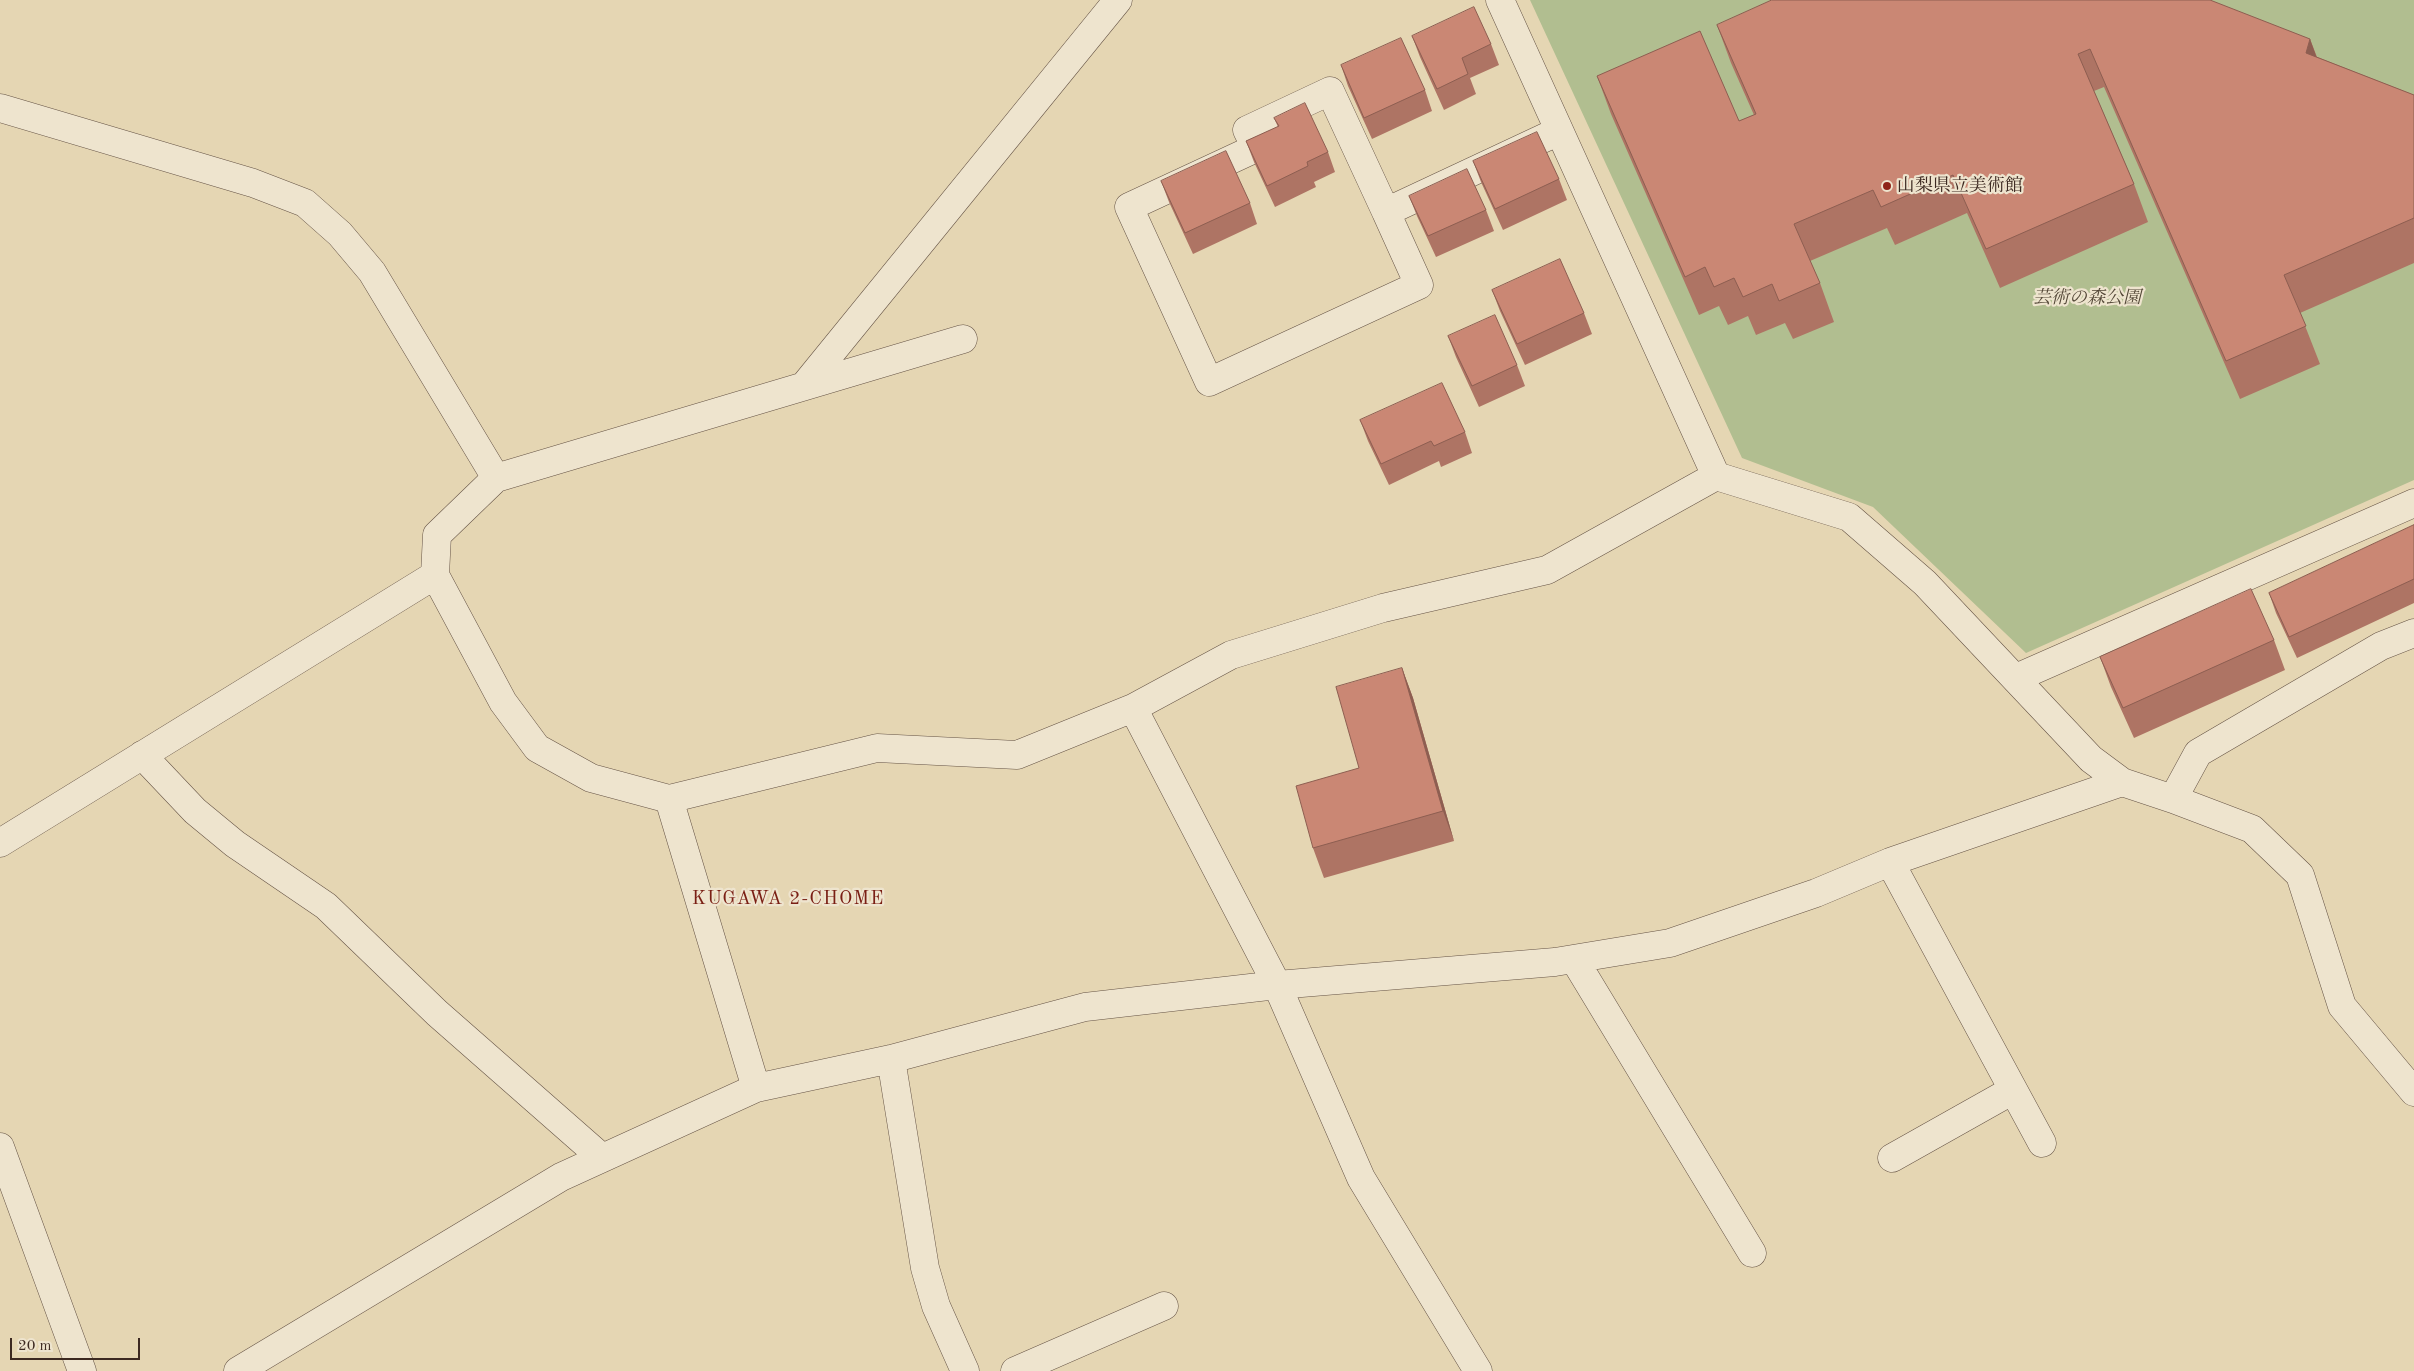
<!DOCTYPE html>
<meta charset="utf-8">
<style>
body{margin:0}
#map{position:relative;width:2414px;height:1371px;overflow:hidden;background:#e5d6b3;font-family:"Old Standard TT",serif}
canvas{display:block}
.scale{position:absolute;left:10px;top:1338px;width:130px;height:22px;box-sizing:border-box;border:2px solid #3c2921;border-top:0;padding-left:6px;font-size:15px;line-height:18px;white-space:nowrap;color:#3c2921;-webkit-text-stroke:4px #eee4ce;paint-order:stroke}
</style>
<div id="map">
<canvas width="2414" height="1371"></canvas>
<div class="scale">20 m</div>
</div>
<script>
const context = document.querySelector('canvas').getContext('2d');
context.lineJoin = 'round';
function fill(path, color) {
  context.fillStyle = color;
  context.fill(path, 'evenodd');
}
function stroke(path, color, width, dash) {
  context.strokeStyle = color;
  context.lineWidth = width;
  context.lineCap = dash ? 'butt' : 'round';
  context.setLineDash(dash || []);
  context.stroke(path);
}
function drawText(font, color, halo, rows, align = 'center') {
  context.font = font + ' "Old Standard TT","Noto Serif JP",serif';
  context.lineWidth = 4.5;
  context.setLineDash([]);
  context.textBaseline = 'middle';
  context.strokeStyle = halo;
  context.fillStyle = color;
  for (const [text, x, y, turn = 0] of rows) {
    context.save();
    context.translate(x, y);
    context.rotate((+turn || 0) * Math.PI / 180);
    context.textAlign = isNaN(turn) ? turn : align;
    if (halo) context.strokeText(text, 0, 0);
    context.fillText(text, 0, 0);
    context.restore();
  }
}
const green = new Path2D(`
 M1530,0h884v480l-388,173 -153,-146 -131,-49z`);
const minor = new Path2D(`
 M1500,0l216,476 133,41 76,66 166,176 31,23 51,17 79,30 48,46 42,131 72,86
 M0,108l253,75 52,20 35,31 32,38 124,206
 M1386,212l33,73 -210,97 -80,-175 127,-59 -9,-18 83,-39 56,121 173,-81
 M963,339l-467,139 -59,57 -2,40 68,127 34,46 54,30 78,21 208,-51 140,7 116,-47 98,-53 152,-47 164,-38 169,-94
 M804,386l314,-386
 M2016,678l398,-175
 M1133,708l144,277 84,193 117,193
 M142,755l53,56 40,33 91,62 111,107 164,144
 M669,799l87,289
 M2173,799l25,-46 183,-107 33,-13
 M0,843l435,-268
 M1890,862l152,281
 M1574,959l178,294
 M891,1059l34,209 11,38 29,65
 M0,1147l82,224
 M1892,1158l121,-68
 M238,1371l323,-194 195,-89 135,-29 194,-52 192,-22 278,-23 115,-19 146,-50 74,-31 232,-80
 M1015,1371l149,-65`);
const wall = new Path2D(`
 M1717,25l593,14 7,18 97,38v168l-114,50 20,51 -80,35 -136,-312 -10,4 40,93 14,38 -148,66 -33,-75 -72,32 -8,-17 -77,33 10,22 14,39 -41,17 -8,-16 -29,12 -8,-19 -20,9 -9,-19 -20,9 -88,-201 -14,-38 142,45 15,-6 -23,-52z
 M1412,36l79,8 8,21 -29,13 6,16 -32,16 -24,-53z
 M1341,65l84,25 7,21 -60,28 -24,-53z
 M1274,118l54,34 7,20 -21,10 2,5 -41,20 -21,-45 -8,-21 32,-14z
 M1473,161l86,18 8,21 -64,30 -22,-48z
 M1161,181l89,22 7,21 -64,30 -24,-52z
 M1409,196l77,14 8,21 -58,26 -19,-41z
 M1492,290l92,23 8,21 -67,31 -25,-54z
 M1448,336l69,29 8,21 -46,21 -23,-50z
 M1360,420l105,12 7,21 -31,14 -2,-6 -50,24 -21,-44z
 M2414,525v78l-117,55 -21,-45 -7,-20z
 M2274,640l11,30 -151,68 -23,-51 -11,-30z
 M1402,668l11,30 41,143 -130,37 -11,-30 46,-80z`);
const shadedWall = new Path2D(`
 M2310,39l14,39 -18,-25z
 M1402,668l11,30 41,143 -11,-30z`);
const building = new Path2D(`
 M1772,0h438l100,39 -4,14 108,42v123l-130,57 22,51 -80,35 -136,-312 -12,5 56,130 -148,65 -33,-74 -72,32 -8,-17 -79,34 26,59 -41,18 -7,-17 -29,13 -9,-19 -20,9 -9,-20 -20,10 -88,-201 103,-45 39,90 17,-7 -39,-89z
 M1474,7l17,37 -29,14 6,16 -31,15 -25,-53z
 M1401,38l24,52 -61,28 -23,-53z
 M1305,103l23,49 -21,10 1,4 -41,20 -21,-45 33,-15 -5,-8z
 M1537,132l22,47 -64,30 -22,-48z
 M1226,151l24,52 -65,30 -24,-52z
 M1467,169l19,41 -58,26 -19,-40z
 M1560,259l24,54 -67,31 -25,-54z
 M1495,315l22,50 -45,21 -24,-50z
 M1442,383l23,49 -31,14 -3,-5 -50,23 -21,-44z
 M2414,525v54l-125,58 -20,-44z
 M2251,589l23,51 -151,68 -23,-51z
 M1402,668l41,143 -130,37 -17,-62 63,-18 -23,-81z`);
const markers = [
 [1887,186,5,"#8f2418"]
];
const poiNames = [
 ["山梨県立美術館",1897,186]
];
const parkNames = [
 ["芸術の森公園",2087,298]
];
const neighbourhoodNames = [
 ["KUGAWA 2-CHOME",788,899]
];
fill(green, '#b1be90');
stroke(minor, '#665446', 29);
stroke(minor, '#eee4ce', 28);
fill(wall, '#ae7464');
fill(shadedWall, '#8d5e51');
fill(building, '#ca8774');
stroke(building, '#8d5e51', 1);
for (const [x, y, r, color] of markers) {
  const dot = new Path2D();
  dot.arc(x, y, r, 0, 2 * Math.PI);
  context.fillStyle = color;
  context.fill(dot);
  stroke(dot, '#eee4ce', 2);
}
drawText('18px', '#3c2921', '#eee4ce', poiNames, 'left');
drawText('italic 18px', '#534737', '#eee4ce', parkNames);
context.letterSpacing = '1px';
drawText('19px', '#7a1f14', '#eee4ce', neighbourhoodNames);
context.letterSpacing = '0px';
</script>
